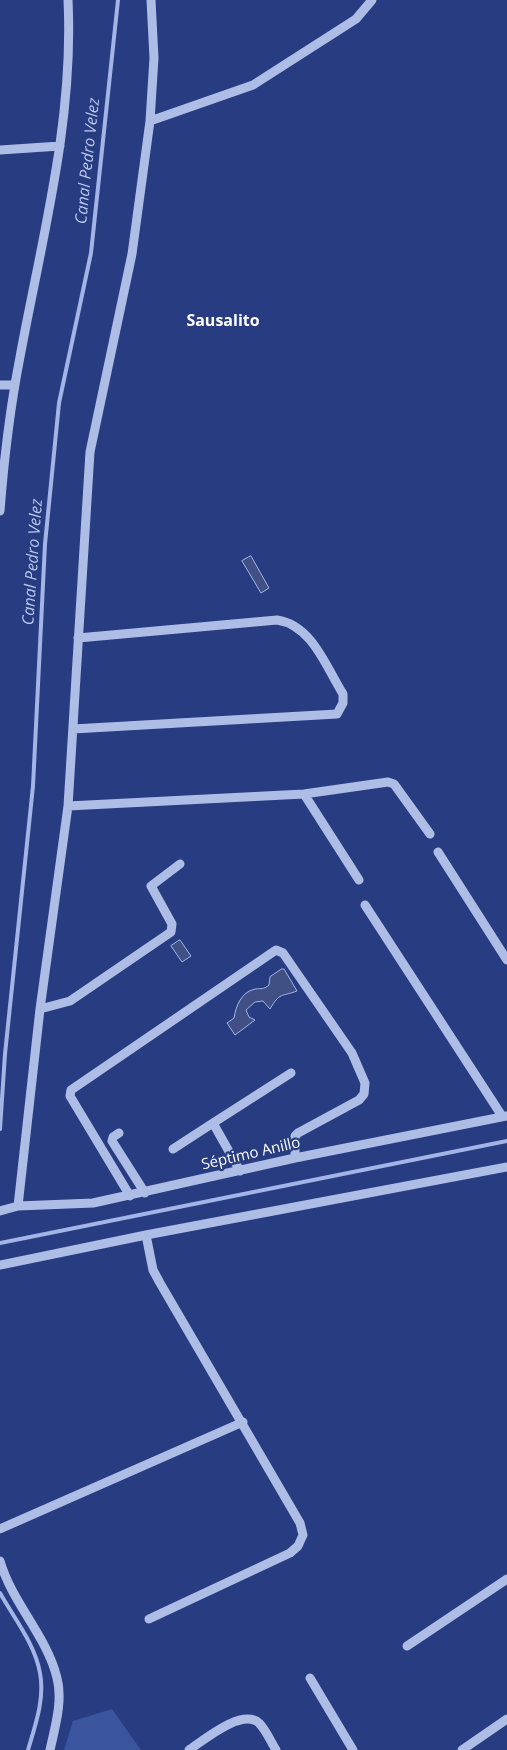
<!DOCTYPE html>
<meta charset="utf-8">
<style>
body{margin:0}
canvas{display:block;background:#273c81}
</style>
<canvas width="507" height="1750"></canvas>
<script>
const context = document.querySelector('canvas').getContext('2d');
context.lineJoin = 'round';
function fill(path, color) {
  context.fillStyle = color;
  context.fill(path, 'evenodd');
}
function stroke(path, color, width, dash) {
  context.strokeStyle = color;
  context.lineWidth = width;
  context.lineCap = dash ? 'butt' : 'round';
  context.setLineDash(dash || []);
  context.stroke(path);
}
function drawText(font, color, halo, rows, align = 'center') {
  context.font = font + ' "Open Sans",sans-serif';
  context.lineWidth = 4.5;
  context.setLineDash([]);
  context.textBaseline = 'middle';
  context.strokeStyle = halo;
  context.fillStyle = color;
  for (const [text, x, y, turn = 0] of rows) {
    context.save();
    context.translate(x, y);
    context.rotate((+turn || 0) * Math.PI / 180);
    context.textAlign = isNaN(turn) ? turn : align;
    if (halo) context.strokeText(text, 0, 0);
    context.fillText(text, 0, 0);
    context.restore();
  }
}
const green = new Path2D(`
 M112,1709l29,41h-77l9,-29z`);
const water = new Path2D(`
 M251,556l18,32 -8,5 -19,-32z
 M180,940l11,16 -9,6 -11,-16z
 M282,969h2l13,22c-16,6 -17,1 -27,18l-7,-8 -8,1 -9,8 3,7 6,3 -20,15 -8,-12 7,-5c2,-12 7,-26 21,-29 7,-1 8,1 14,-4l1,-8z`);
const stream = new Path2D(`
 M0,1129l5,-75 28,-268 12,-242 14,-141 32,-150 27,-253
 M0,1243l507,-102
 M0,1593c14,25 35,51 40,80 5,26 -5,53 -12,77`);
const minor = new Path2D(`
 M150,121l103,-36 103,-66 16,-19
 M0,150l60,-4
 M0,385h14
 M0,511c4,-52 10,-103 20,-154 22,-119 54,-236 48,-357
 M73,729l264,-15 6,-11v-9c-17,-27 -31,-69 -66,-74l-199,18
 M304,794l55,86
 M68,806l236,-12 84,-12 6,2 36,50
 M438,852l69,108
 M365,905l137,211
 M40,1009l30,-8 101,-69 1,-8 -21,-38 29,-22
 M119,1133l-6,4 -1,4 33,52
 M173,1149l40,-26
 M240,1171l-27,-48 78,-50
 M130,1196l-60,-100 1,-6 205,-140 7,3 69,100 13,30 -1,11 -5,6 -61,33 -3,3v22
 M18,1206l22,-197 28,-203 22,-354 42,-198 18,-133 4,-63 -3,-58
 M0,1211l18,-5 75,-3 202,-45 212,-42
 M146,1235l7,35 7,13 140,240 3,12 -5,11 -8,7 -141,66
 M0,1265l146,-30 361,-68
 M0,1529l243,-107
 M0,1561c12,42 47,75 57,117 6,23 -2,49 -7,72
 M407,1646l100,-67
 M310,1678l43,72
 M189,1750c15,-10 53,-42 70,-27 7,7 12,19 17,27
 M462,1750l45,-31`);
const streetNames = [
 ["Séptimo Anillo",251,1154,-13]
];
const waterNames = [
 ["Canal Pedro Velez",88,161,-84],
 ["Canal Pedro Velez",33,562,-86]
];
const neighbourhoodNames = [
 ["Sausalito",223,321]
];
fill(green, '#3b549e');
fill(water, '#415084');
stroke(water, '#a3b5e7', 1);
stroke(stream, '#a3b5e7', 4);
stroke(minor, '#aebde6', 9);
drawText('15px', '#fff', '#273c81', streetNames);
drawText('italic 16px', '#bac7ee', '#273c81', waterNames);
drawText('bold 16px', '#fff', '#273c81', neighbourhoodNames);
</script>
